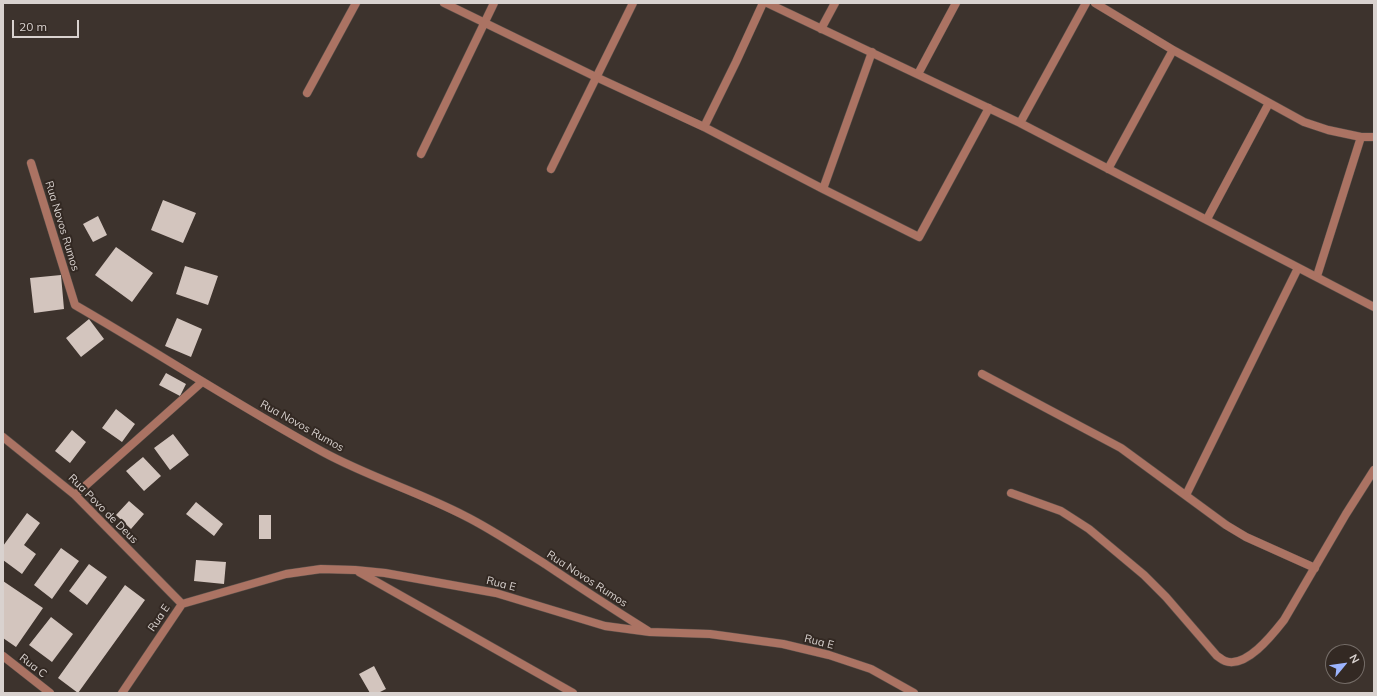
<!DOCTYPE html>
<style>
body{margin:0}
#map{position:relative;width:1377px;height:696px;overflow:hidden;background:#3d332d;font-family:Mulish,sans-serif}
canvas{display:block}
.frame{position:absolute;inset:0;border:4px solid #d9d2cf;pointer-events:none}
.north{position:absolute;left:1325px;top:644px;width:40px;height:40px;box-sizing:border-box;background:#332923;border:1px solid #756d68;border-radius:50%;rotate:61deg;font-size:11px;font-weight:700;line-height:16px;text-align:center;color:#d9d2cf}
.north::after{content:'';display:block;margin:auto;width:14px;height:18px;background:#9cb4fd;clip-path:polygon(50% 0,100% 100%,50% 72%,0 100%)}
.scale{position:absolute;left:12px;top:20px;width:67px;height:18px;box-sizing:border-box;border:2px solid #d9d2cf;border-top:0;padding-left:5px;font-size:12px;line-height:14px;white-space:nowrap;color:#d9d2cf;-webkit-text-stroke:3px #332923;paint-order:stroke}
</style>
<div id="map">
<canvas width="1377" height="696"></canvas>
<div class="frame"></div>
<div class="north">N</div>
<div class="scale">20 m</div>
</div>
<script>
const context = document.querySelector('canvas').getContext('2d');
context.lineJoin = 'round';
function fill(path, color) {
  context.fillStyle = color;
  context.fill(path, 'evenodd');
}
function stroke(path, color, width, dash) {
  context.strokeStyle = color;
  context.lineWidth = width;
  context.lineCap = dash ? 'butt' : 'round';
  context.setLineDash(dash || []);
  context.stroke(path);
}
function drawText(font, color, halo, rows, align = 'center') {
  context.font = font + ' Mulish,sans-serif';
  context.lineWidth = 4;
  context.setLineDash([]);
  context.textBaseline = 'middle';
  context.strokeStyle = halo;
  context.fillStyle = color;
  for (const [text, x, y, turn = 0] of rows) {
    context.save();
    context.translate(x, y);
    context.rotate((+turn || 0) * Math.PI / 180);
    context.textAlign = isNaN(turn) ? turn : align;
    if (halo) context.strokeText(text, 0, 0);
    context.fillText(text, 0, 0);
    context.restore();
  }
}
const building = new Path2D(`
 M163,200l33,13 -13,30 -32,-13z
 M98,216l9,19 -14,7 -10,-18z
 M116,247l37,26 -21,29 -37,-27z
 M185,266l33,10 -10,29 -32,-11z
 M61,275l3,34 -30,4 -4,-35z
 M177,318l25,11 -11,28 -26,-11z
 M89,319l15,20 -23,18 -15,-19z
 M166,373l20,11 -6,12 -21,-11z
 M116,409l19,15 -13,18 -20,-14z
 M72,430l14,12 -16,21 -15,-12z
 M173,434l16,21 -19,15 -16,-22z
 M143,457l18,19 -17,15 -18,-20z
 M129,501l15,13 -13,15 -15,-14z
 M196,502l27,22 -9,12 -28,-22z
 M27,513l13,10 -16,22 12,9 -14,20 -19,-14v-14z
 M259,515h12v24h-12z
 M61,548l18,13 -27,38 -18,-14z
 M196,560l30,2 -2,22 -30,-3z
 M89,564l18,13 -20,28 -18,-14z
 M3,581l40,27 -27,39 -13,-9z
 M125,585l20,15 -67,93 -20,-15z
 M51,617l22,17 -21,28 -23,-17z
 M374,666l12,23 -8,4h-8l-11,-19z`);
const minor = new Path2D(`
 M444,3l152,74 108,50 119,62 96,48 70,-129
 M767,3l253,120 354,184
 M1095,3l78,47 131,72 24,8 33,7h13
 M821,29l14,-26
 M918,74l38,-71
 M307,93l49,-90
 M1020,123l66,-120
 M704,127l32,-65 27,-59
 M421,154l73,-151
 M31,163l44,142c83,48 164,101 248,147 46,25 96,40 142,64 28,14 54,32 80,48 34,23 68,45 103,67
 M551,169l82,-166
 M1108,169l65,-119
 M823,189l49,-137
 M1207,219l62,-116
 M1317,276l44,-139
 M982,374l139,74 105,77 20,12 69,31
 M3,437l72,58 107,109
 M1011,493l50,18 28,18 55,46 22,22 51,59c2,1 5,4 8,5 21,8 48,-27 59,-41l62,-106 28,-44
 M75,495l127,-113
 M1186,495l112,-227
 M359,572l214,121
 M3,656l47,37
 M122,693l60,-89 104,-30 35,-5 34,1 30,3 111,20 109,33 45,6 60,2 73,10 46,11 42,14 43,24`);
const streetNames = [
 ["Rua Novos Rumos",62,226,73],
 ["Rua Novos Rumos",302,426,29],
 ["Rua Povo de Deus",103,509,45],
 ["Rua Novos Rumos",587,579,33],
 ["Rua E",501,584,14],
 ["Rua E",159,618,-56],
 ["Rua E",819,642,14],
 ["Rua C",33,666,38]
];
fill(building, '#d3c5be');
stroke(minor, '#59504a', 9);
stroke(minor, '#ab7363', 8);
drawText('11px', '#d9d2cf', '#332923', streetNames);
</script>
